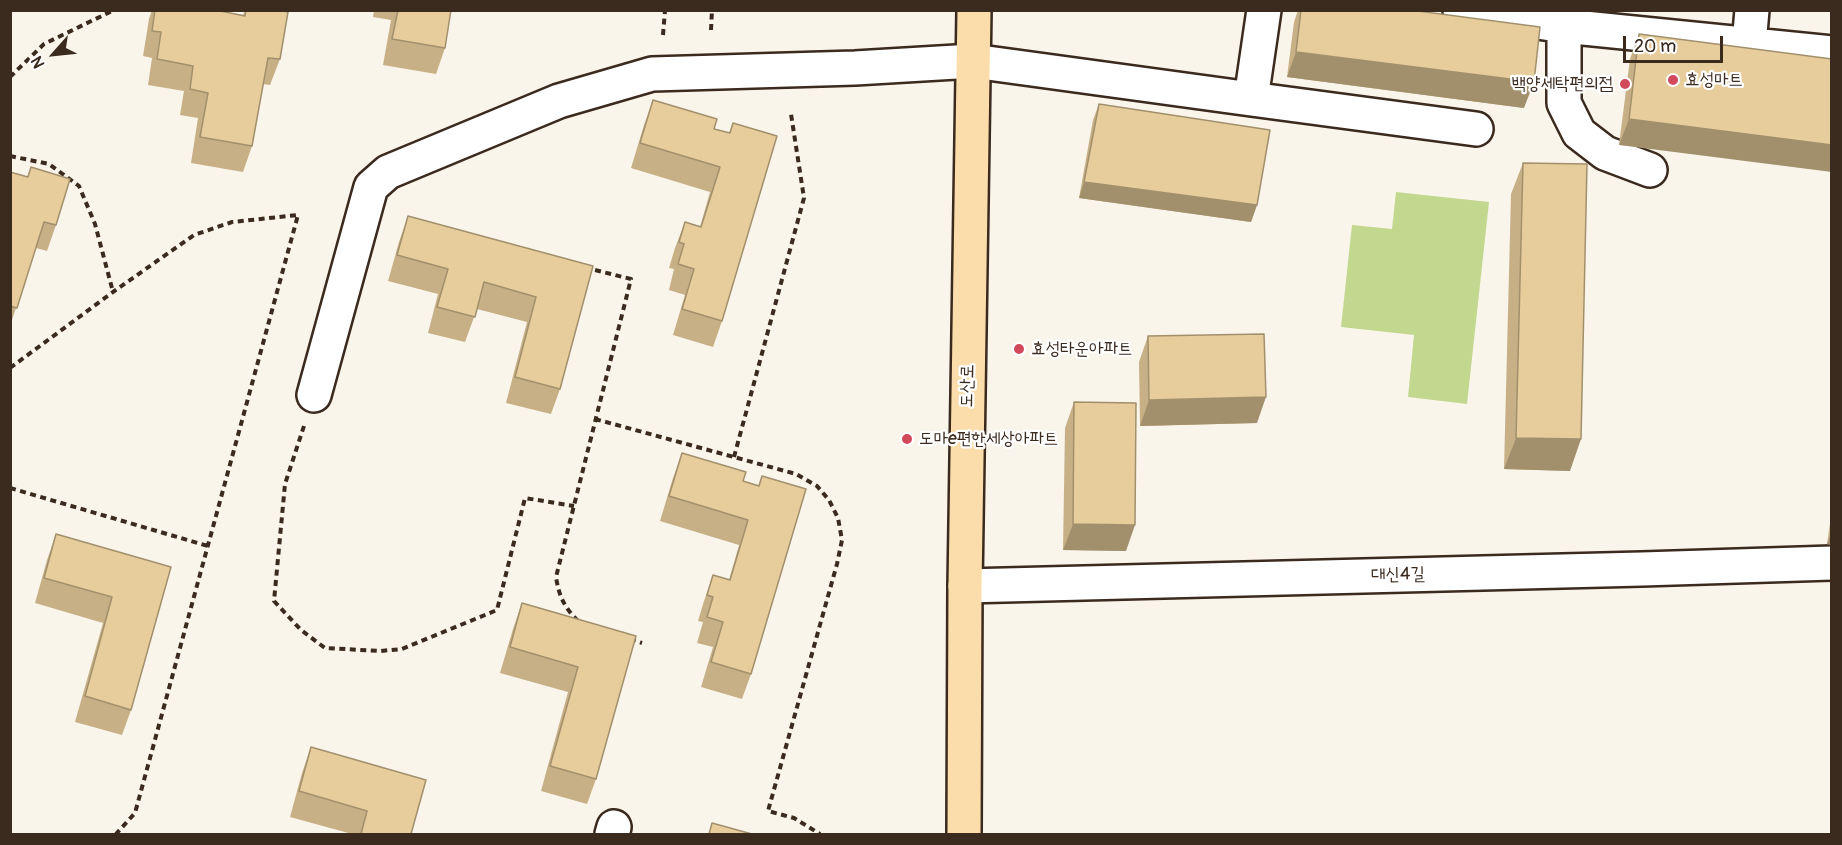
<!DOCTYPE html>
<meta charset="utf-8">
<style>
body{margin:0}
#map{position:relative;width:1842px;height:845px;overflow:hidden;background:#faf5eb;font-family:Pangolin,sans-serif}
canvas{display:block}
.frame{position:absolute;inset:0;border:12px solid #3b2a1e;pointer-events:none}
.north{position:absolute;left:24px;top:24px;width:60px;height:60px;-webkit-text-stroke:4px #fff;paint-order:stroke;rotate:243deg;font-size:16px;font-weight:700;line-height:24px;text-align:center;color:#3b2a1e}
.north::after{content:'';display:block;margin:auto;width:21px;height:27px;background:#3b2a1e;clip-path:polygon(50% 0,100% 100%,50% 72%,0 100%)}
.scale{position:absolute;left:1623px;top:36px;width:100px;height:27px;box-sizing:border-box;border:3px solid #3b2a1e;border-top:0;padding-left:8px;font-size:18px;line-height:21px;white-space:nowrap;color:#3b2a1e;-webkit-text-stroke:4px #fff;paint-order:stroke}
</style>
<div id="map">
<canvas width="1842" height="845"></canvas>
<div class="frame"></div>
<div class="north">N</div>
<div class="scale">20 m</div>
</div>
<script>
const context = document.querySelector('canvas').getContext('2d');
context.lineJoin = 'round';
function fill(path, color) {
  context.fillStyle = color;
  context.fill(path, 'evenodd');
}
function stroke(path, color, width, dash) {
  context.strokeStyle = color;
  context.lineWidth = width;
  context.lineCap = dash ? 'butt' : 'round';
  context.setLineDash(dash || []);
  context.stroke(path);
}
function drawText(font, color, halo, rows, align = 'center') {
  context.font = font + ' Pangolin,"Poor Story",sans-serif';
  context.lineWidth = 4.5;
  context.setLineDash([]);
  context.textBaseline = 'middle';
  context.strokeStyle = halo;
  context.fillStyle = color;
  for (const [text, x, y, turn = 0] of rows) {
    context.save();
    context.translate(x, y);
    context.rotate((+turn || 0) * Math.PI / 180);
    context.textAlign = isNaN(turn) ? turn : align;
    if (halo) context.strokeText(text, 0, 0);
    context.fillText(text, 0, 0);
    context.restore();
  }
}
const green = new Path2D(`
 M1396,192l93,10 -22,202 -59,-7 6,-62 -73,-8 11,-102 40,4z`);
const path = new Path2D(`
 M711,30l1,-20
 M663,35l2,-25
 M10,77l34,-33 70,-34
 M10,156l39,8 30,22 16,38 18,68
 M10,368l103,-76 81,-57 38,-13 66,-7 -163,598 -19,21
 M595,419l201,55 21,12 12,14 9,18 4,22 -5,24 -69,247 26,7 26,16
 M304,426l-19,58 -11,117 27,29 24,18 55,3 22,-2 95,-39 28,-112 49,8
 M734,457l70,-259 -13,-84
 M10,488l198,58
 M578,621c-14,-14 -19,-25 -22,-44l75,-298 -44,-11
 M630,639l12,4`);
const minor = new Path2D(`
 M1264,10l-13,89 225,30
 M1460,10l104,16 268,27
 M1564,26v77l15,30 26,20 45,17
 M1749,44l3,-34
 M314,395l57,-208 17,-15 171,-71 93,-27 203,-6 118,-7 278,38
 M965,586l677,-17 190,-6
 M612,834l2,-7`);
const major = new Path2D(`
 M964,834l1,-248 9,-576`);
const wall = new Path2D(`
 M152,10h63l28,5 2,-5h34l1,49 -10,26 -7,-1 -11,62 -9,26 -52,-9 7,-45 -18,-3 4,-24 -36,-6 4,-27 -9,-2 6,-37z
 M374,10h77l-6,38 -9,26 -53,-9 8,-45 -18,-3z
 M1298,10h112l114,98 -237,-31 7,-55z
 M1639,34l193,25 -213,86 11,-86z
 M653,100l61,29 15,4 4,-10 -11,198 -9,26 -40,-12 12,-40 -16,-5 5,-21 -5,-1 6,-20 10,-26 15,5 10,-35 -79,-24 13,-43z
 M1099,104l158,101 -6,17 -172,-24 14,-78z
 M1523,163l47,308 -66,-2 7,-275z
 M31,167l25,58 -9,26 -11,-3 -26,78v-154l17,5z
 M408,216l185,50 -33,123 -9,25 -45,-11 21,-81 -50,-13 -12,33 -37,-9 10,-39 -50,-13 11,-39z
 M1148,336l109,87 -117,3 -1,-64z
 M1074,402l52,149 -63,-1 2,-122z
 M682,453l61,28 15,5 4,-10 -11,198 -9,25 -41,-12 12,-40 -16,-4 6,-21 -5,-1 6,-20 9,-26 16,5 10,-35 -79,-24 13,-43z
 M1832,510v35l-5,-1z
 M56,534l115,33 -40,143 -9,25 -47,-13 28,-99 -68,-20 12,-43z
 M522,603l114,33 -40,143 -9,25 -46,-13 27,-99 -68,-19 13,-44z
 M311,747l100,87h-59l-62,-17 12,-44z`);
const shadedWall = new Path2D(`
 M1296,52l238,30 -10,26 -237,-31z
 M1629,119l203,26v27l-213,-27z
 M1084,182l173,23 -6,17 -172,-24z
 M1266,397l-9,26 -117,3 9,-26z
 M1516,438l65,1 -11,32 -66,-2z
 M1073,524l62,1 -9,26 -63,-1z
 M1832,531v14l-5,-1z`);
const building = new Path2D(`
 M155,10h60l30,6 1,-6h33l9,2 -8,47 -12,-1 -16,88 -52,-9 8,-44 -18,-4 3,-23 -36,-7 4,-27 -9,-1z
 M398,10h53l-6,38 -53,-9z
 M1301,10h109l130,17 -6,55 -238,-30z
 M1639,34l193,25v86l-203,-26z
 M653,100l64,19 -3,10 16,4 3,-10 44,13 -55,185 -40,-12 12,-40 -16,-5 6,-20 -5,-2 6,-20 16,5 19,-60 -80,-24z
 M1099,104l171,26 -13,75 -173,-23z
 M1523,163l64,1 -6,275 -65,-1z
 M31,167l39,12 -14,46 -12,-3 -27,86 -7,-2v-134l18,5z
 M408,216l185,50 -33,123 -45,-12 21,-80 -52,-15 -9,35 -38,-10 11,-38 -51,-14z
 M1264,334l2,63 -117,3 -1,-64z
 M1074,402l62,1 -1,122 -62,-1z
 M682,453l64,19 -3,9 16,5 3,-10 44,13 -55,185 -40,-12 12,-40 -16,-5 6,-20 -6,-2 6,-20 17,5 18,-60 -79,-24z
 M56,534l115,33 -40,143 -46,-14 27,-99 -68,-19z
 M522,603l114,33 -40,143 -46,-13 28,-99 -68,-20z
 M311,747l115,33 -15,54h-50l6,-23 -68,-20z
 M712,823l40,11h-43z`);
const markers = [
 [1673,80,6,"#d1495b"],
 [1625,84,6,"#d1495b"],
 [1019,349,6,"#d1495b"],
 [907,439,6,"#d1495b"]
];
const poiNames = [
 ["효성마트",1685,80],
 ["백양세탁편의점",1613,84,"right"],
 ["효성타운아파트",1031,349],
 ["도마e편한세상아파트",919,439]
];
const streetNames = [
 ["도산로",968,386,-89],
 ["대신4길",1398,575,-1]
];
fill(green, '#c2d88e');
stroke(minor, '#3b2a1e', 38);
stroke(major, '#3b2a1e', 38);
stroke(path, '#3b2a1e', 4, [6, 4.5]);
stroke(minor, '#fff', 33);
stroke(major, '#fbddab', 33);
fill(wall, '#c7b086');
fill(shadedWall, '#a2906d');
fill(building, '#e7cd9c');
stroke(building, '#a2906d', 1.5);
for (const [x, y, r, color] of markers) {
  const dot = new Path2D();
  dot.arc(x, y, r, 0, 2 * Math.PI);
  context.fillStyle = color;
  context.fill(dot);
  stroke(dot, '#fff', 2);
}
drawText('18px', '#3b2a1e', '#fff', poiNames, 'left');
drawText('18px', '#3b2a1e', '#fff', streetNames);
</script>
